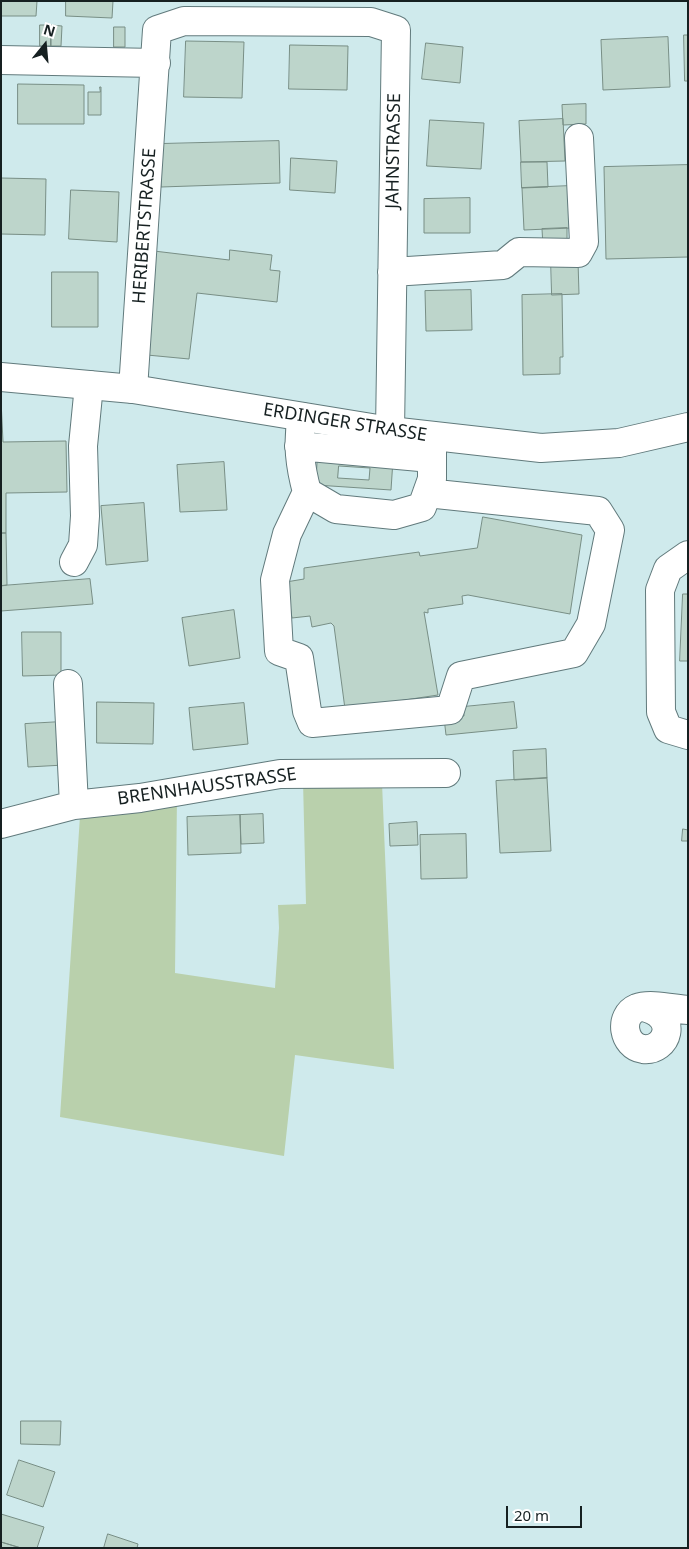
<!DOCTYPE html>
<style>
body{margin:0}
#map{position:relative;width:689px;height:1549px;overflow:hidden;background:#cfeaec;font-family:"Noto Sans",sans-serif}
canvas{display:block}
.frame{position:absolute;inset:0;border:2px solid #162021;pointer-events:none}
.north{position:absolute;left:20px;top:20px;width:50px;height:50px;-webkit-text-stroke:4px #fff;paint-order:stroke;rotate:17deg;font-size:14px;font-weight:700;line-height:20px;text-align:center;color:#162021}
.north::after{content:'';display:block;margin:auto;width:18px;height:22px;background:#162021;clip-path:polygon(50% 0,100% 100%,50% 72%,0 100%)}
.scale{position:absolute;left:506px;top:1506px;width:76px;height:22px;box-sizing:border-box;border:2px solid #162021;border-top:0;padding-left:6px;font-size:15px;line-height:18px;white-space:nowrap;color:#162021;-webkit-text-stroke:4px #fff;paint-order:stroke}
</style>
<div id="map">
<canvas width="689" height="1549"></canvas>
<div class="frame"></div>
<div class="north">N</div>
<div class="scale">20 m</div>
</div>
<script>
const context = document.querySelector('canvas').getContext('2d');
context.lineJoin = 'round';
function fill(path, color) {
  context.fillStyle = color;
  context.fill(path, 'evenodd');
}
function stroke(path, color, width, dash) {
  context.strokeStyle = color;
  context.lineWidth = width;
  context.lineCap = dash ? 'butt' : 'round';
  context.setLineDash(dash || []);
  context.stroke(path);
}
function drawText(font, color, halo, rows, align = 'center') {
  context.font = font + ' "Noto Sans",sans-serif';
  context.lineWidth = 4;
  context.setLineDash([]);
  context.textBaseline = 'middle';
  context.strokeStyle = halo;
  context.fillStyle = color;
  for (const [text, x, y, turn = 0] of rows) {
    context.save();
    context.translate(x, y);
    context.rotate((+turn || 0) * Math.PI / 180);
    context.textAlign = isNaN(turn) ? turn : align;
    if (halo) context.strokeText(text, 0, 0);
    context.fillText(text, 0, 0);
    context.restore();
  }
}
const green = new Path2D(`
 M303,781l79,2 12,286 -99,-14 -11,101 -224,-39 20,-301 97,-20 -2,177 100,15 4,-60 -1,-23 28,-1z`);
const building = new Path2D(`
 M1,1h36l-1,15h-35z
 M66,1h47l-1,17 -46,-2z
 M40,25h11v21h-11z
 M51,25l11,1 -1,20h-10z
 M114,27h11v20h-11z
 M684,35h4v46h-3z
 M668,37l2,50 -67,3 -2,-50z
 M186,41l58,1 -2,56 -58,-1z
 M426,43l37,4 -3,36 -38,-4z
 M290,45l58,1 -1,44 -58,-1z
 M18,84l66,1v39h-66z
 M100,87h1v28h-13v-23h12z
 M586,104v20l-23,1 -1,-20z
 M563,119l2,42 -44,1 -2,-41z
 M430,120l54,3 -3,46 -54,-3z
 M279,141l1,42 -119,4 -2,-43z
 M291,158l46,3 -2,32 -45,-3z
 M521,162h26l1,25 -26,1z
 M688,165v92l-82,2 -2,-92z
 M1,178l45,1 -1,56 -44,-1z
 M570,186l1,42 -47,2 -2,-42z
 M71,190l48,2 -2,50 -48,-3z
 M470,198v35h-46v-34z
 M567,228v17l-24,1 -1,-17z
 M230,250l42,5 -2,15 10,1 -3,31 -80,-9 -8,66 -42,-4 6,-58 -4,-1 5,-45 75,9z
 M551,261h27l1,33 -27,1z
 M52,272h46v55h-46z
 M471,290l1,40 -46,1 -1,-40z
 M562,294l1,63h-3v17l-37,1 -1,-80z
 M1,400l2,42 63,-1 1,51 -61,1v40h-5z
 M318,455l75,5 -2,30 -75,-5z
 M224,462l3,48 -47,2 -3,-47z
 M339,466l31,2 -1,12 -31,-2z
 M144,503l4,58 -42,4 -5,-59z
 M483,517l99,18 -12,79 -102,-19 -6,1 1,8 -35,5v4l-4,-1 14,83 -93,14 -11,-83 -3,-3 -19,4 -2,-11 -18,2 -6,-36 18,-3v-11l115,-16 1,4 57,-8z
 M1,533h5l1,52 -6,1z
 M90,579l3,25 -92,7v-25z
 M683,594h5v67h-8z
 M234,610l6,48 -51,8 -7,-48z
 M22,632h39v43l-38,1z
 M97,702l57,1 -1,41 -56,-1z
 M514,702l3,26 -71,7 -2,-17 20,-2 -1,-9z
 M244,703l4,41 -55,6 -4,-42z
 M61,722l3,43 -36,2 -3,-43z
 M546,749l1,29 -33,2 -1,-29z
 M547,778l4,73 -51,2 -4,-72z
 M263,814l1,29 -23,1 -1,-29z
 M240,815l1,38 -53,2 -1,-38z
 M417,822l1,23 -28,1 -1,-22z
 M683,829l5,1v11h-6z
 M466,834l1,44 -46,1 -1,-44z
 M21,1421h40l-1,24 -39,-1z
 M19,1460l36,12 -12,35 -36,-12z
 M1,1514l43,13 -7,21h-16l-20,-6z
 M108,1534l30,10 -1,4h-33z
 M1,1542l20,6h-20z`);
const minor = new Path2D(`
 M1,60l155,3
 M392,272l111,-7 16,-13 59,1 6,-11 -5,-104
 M133,389l24,-359 27,-9 187,1 25,8 -6,401
 M302,417c-5,26 -2,49 5,75l29,17 58,6 28,-8 10,-28v-43
 M299,446l132,12
 M307,492l-20,42 -12,46 4,71 20,7 8,53 5,12 138,-13 11,-34 113,-23 17,-29 19,-94 -12,-19 -171,-18
 M688,555l-20,14 -8,21 1,122 7,17 20,6
 M74,562l9,-17 2,-29 -2,-70 6,-61
 M68,684l6,121
 M1,824l73,-19 66,-7 140,-24 166,-1
 M643,1007c38,9 24,45 0,42 -20,-3 -25,-33 -6,-41 13,-5 37,1 51,2`);
const major = new Path2D(`
 M1,377l132,12 257,42 151,17 78,-5 69,-16`);
const streetNames = [
 ["JAHNSTRASSE",394,151,-89],
 ["HERIBERTSTRASSE",145,226,-86],
 ["ERDINGER STRASSE",345,423,9],
 ["BRENNHAUSSTRASSE",207,787,-8]
];
fill(green, '#b9d0ac');
fill(building, '#bdd5cb');
stroke(building, '#788e85', 1);
stroke(minor, '#617a7c', 30);
stroke(major, '#617a7c', 30);
stroke(minor, '#fff', 28);
stroke(major, '#fff', 28);
drawText('18px', '#162021', '#fff', streetNames);
</script>
